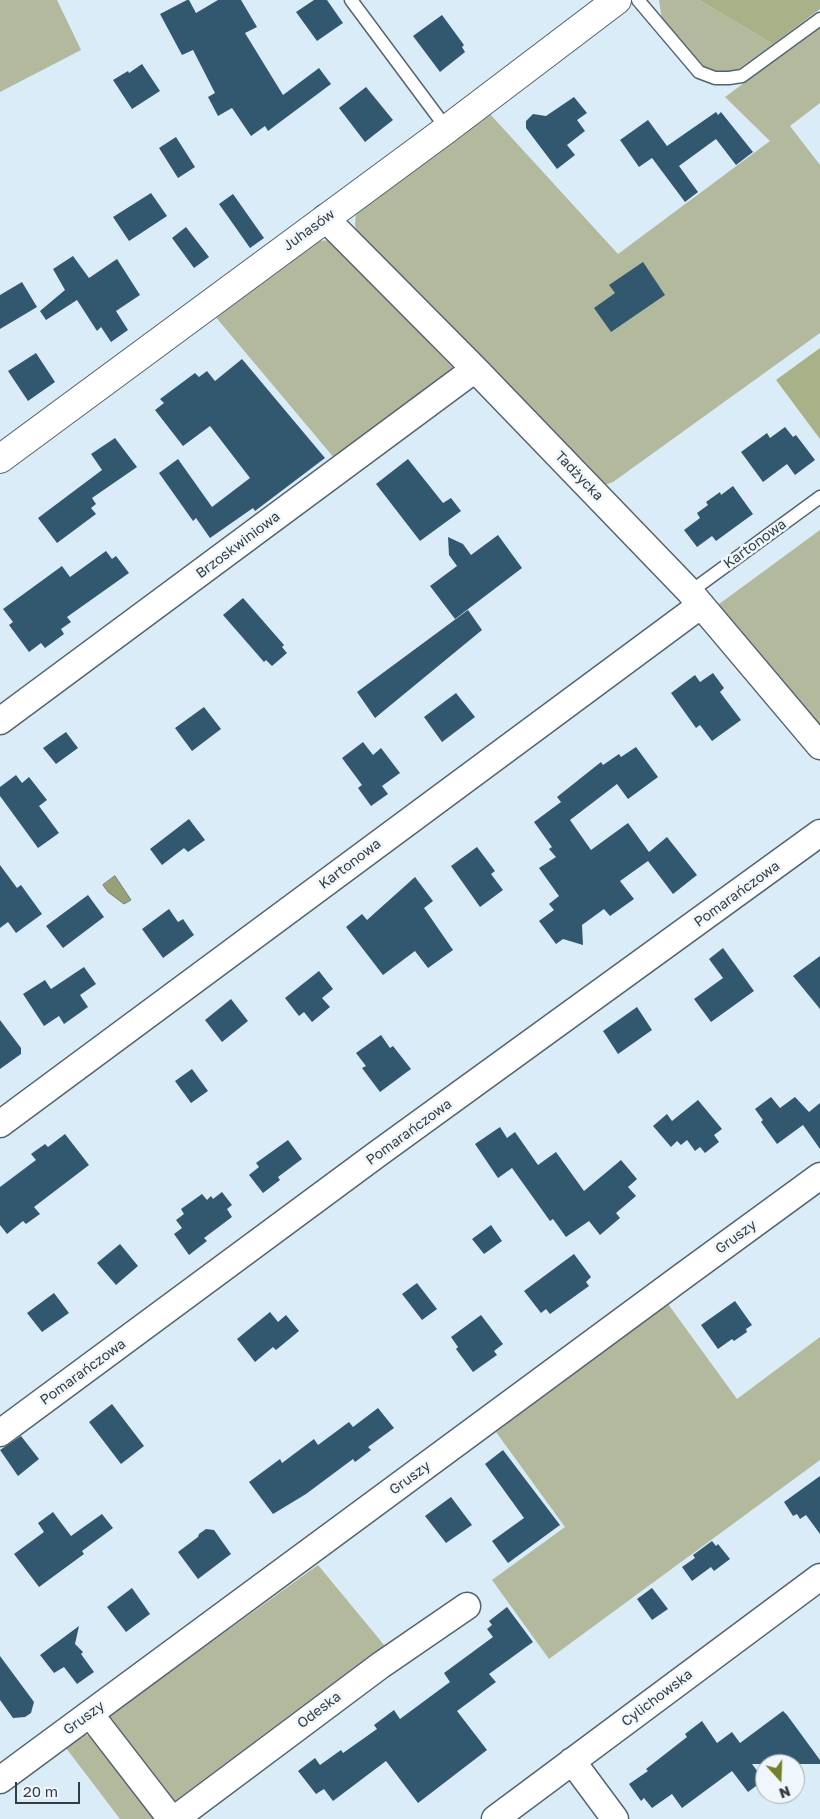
<!DOCTYPE html>
<meta charset="utf-8">
<style>
body{margin:0}
#map{position:relative;width:820px;height:1819px;overflow:hidden;background:#d9ecf8;font-family:"Golos Text",sans-serif}
canvas{display:block}
.north{position:absolute;left:755px;top:1754px;width:50px;height:50px;box-sizing:border-box;background:#f0f7fc;border:1px solid #a5acb1;border-radius:50%;rotate:160deg;font-size:14px;font-weight:700;line-height:20px;text-align:center;color:#353c41}
.north::after{content:'';display:block;margin:auto;width:18px;height:22px;background:#737f2c;clip-path:polygon(50% 0,100% 100%,50% 72%,0 100%)}
.scale{position:absolute;left:15px;top:1782px;width:65px;height:22px;box-sizing:border-box;border:2px solid #353c41;border-top:0;padding-left:6px;font-size:15px;line-height:18px;white-space:nowrap;color:#353c41;-webkit-text-stroke:4px #f0f7fc;paint-order:stroke}
</style>
<div id="map">
<canvas width="820" height="1819"></canvas>
<div class="north">N</div>
<div class="scale">20 m</div>
</div>
<script>
const context = document.querySelector('canvas').getContext('2d');
context.lineJoin = 'round';
function fill(path, color) {
  context.fillStyle = color;
  context.fill(path, 'evenodd');
}
function stroke(path, color, width, dash) {
  context.strokeStyle = color;
  context.lineWidth = width;
  context.lineCap = dash ? 'butt' : 'round';
  context.setLineDash(dash || []);
  context.stroke(path);
}
function drawText(font, color, halo, rows, align = 'center') {
  context.font = font + ' "Golos Text",sans-serif';
  context.lineWidth = 5;
  context.setLineDash([]);
  context.textBaseline = 'middle';
  context.strokeStyle = halo;
  context.fillStyle = color;
  for (const [text, x, y, turn = 0] of rows) {
    context.save();
    context.translate(x, y);
    context.rotate((+turn || 0) * Math.PI / 180);
    context.textAlign = isNaN(turn) ? turn : align;
    if (halo) context.strokeText(text, 0, 0);
    context.fillText(text, 0, 0);
    context.restore();
  }
}
const green = new Path2D(`
 M0,0h57l24,50 -81,42z
 M659,0h40l74,44 -40,29h-16l-13,-6 -42,-47z
 M820,27v76l-30,23 30,39v168l-207,149 -8,3 -247,-248 -3,-12 1,-13 133,-99 129,141 152,-113 -45,-44z
 M330,240l127,132 -122,87 -121,-144 105,-74z
 M820,530v203l-105,-126z
 M668,1304l69,95 83,-62v123l-271,199 -57,-79 73,-53 -69,-95z
 M318,1565l71,86 -216,157 -68,-89z
 M85,1734l19,11 55,74h-39l-54,-71z`);
const forest = new Path2D(`
 M699,0h121v9l-47,35z
 M820,348v91l-44,-59z`);
const water = new Path2D(`
 M115,876l16,24 -7,4 -16,-12 -5,-7z`);
const building = new Path2D(`
 M187,0h2l7,13 22,-13h23l16,27 -12,6 38,62 36,-27 12,16 -63,47 -3,-5 -14,10 -19,-28 -14,8 -10,-19 7,-4 -22,-43 -11,5 -22,-41z
 M314,0h13l16,23 -26,18 -21,-29z
 M442,15l22,30 -2,2 3,5 -25,20 -27,-36z
 M142,64l18,27 -28,18 -19,-29 15,-9 1,2z
 M366,87l27,33 -28,22 -26,-34z
 M574,97l13,16 -10,7 8,11 -18,14 8,10 -18,14 -31,-41v-7l7,-7 13,2z
 M716,112l2,3 3,-3 32,40 -17,13 -20,-26 -37,27 19,26 -13,10 -33,-44 -13,9 -19,-27 28,-20 19,26z
 M176,137l19,30 -17,11 -19,-30z
 M151,193l16,23 -38,25 -16,-24z
 M233,194l31,44 -14,10 -31,-44z
 M186,227l23,30 -15,11 -22,-30z
 M73,256l16,22 28,-19 23,36 -24,16 12,19 -17,12 -10,-15 -4,4 -20,-31 -31,20 -6,-9 25,-21 -12,-21z
 M643,262l22,33 -54,37 -17,-24 21,-15 -6,-8z
 M22,282l15,25 -37,22v-34z
 M36,353l19,29 -27,19 -20,-30z
 M242,359l83,99 -70,53 -2,-3 -43,30 -14,-20 -3,3 -34,-48 19,-14 34,48 38,-29 -40,-52 -27,20 -28,-36 9,-7 -4,-4 35,-26 4,4 8,-6 8,10z
 M785,427l8,10 3,-2 19,25 -20,15 -8,-11 -24,18 -22,-30 26,-19 3,5z
 M115,438l22,29 -45,31 4,6 -5,4 5,6 -39,29 -19,-25 64,-48 -11,-16z
 M408,459l35,44 8,-5 10,13 -41,30 -44,-57z
 M733,486l20,28 -37,27 -4,-5 -15,11 -13,-17 16,-12 -3,-5 11,-8 -2,-3 14,-10 1,3z
 M498,535l24,33 -67,51 -25,-33 27,-20 -8,-11 -1,-18 15,7 8,11z
 M106,551l6,8 4,-3 13,17 -62,44 4,5 -10,7 3,5 -19,14 -4,-5 -12,9 -20,-27 4,-3 -10,-13 59,-43 8,11z
 M243,598l41,47 -2,2 5,6 -15,13 -6,-6 -2,2 -41,-47z
 M468,610l14,20 -107,88 -18,-26z
 M713,673l11,15 -4,4 21,28 -29,21 -12,-16 -4,3 -25,-35 24,-18 5,7z
 M456,693l19,24 -33,25 -18,-25z
 M204,707l17,22 -29,22 -17,-23z
 M66,732l12,16 -22,16 -13,-16z
 M363,742l10,13 8,-7 19,25 -18,13 6,8 -17,12 -13,-18 4,-3 -20,-27z
 M636,747l22,30 -30,22 -11,-15 -47,36 21,30 37,-27 21,29 18,-15 30,38 -24,19 -25,-33 -28,20 14,18 -24,17 -6,-7 -22,16 1,20 -20,-6 -7,5 -17,-23 15,-11 -5,-6 10,-8 -20,-28 17,-11 -7,-8 3,-2 -18,-25 27,-20 -4,-5 44,-35 2,3 16,-11 2,3z
 M16,775l6,8 7,-6 18,23 -8,6 20,27 -21,15 -38,-52v-9z
 M189,819l16,21 -17,12 -4,-4 -22,17 -12,-16z
 M477,847l18,24 -4,3 12,16 -23,17 -29,-41z
 M0,865l17,23 4,-3 21,29 -26,19 -8,-11 -8,6z
 M415,877l18,24 -9,7 29,42 -25,18 -13,-17 -32,24 -37,-48 16,-13 5,6z
 M88,895l16,22 -41,31 -17,-22z
 M169,909l9,13 5,-3 11,16 -31,23 -21,-29z
 M723,948l31,43 -43,31 -17,-23 29,-21 -14,-19z
 M820,956v53l-27,-33z
 M84,967l12,17 -16,11 8,12 -24,17 -5,-8 -15,10 -21,-32 22,-14 6,9z
 M319,971l14,18 -11,9 8,9 -18,15 -8,-10 -5,4 -14,-18z
 M231,999l17,22 -26,21 -17,-22z
 M637,1007l15,23 -34,24 -15,-23z
 M0,1020l21,28v6l-21,15z
 M381,1035l9,13 3,-2 18,23 -31,23 -18,-24 4,-2 -10,-13z
 M192,1069l16,22 -17,12 -16,-22z
 M771,1097l9,11 15,-11 14,15 11,-9v46l-17,-24 -26,19 -16,-22 2,-2 -8,-11z
 M698,1100l24,29 -8,6 5,7 -14,11 -5,-6 -5,4 -8,-11 -6,5 -4,-4 -6,6 -18,-21 14,-12 5,7z
 M500,1127l7,11 8,-6 23,33 18,-13 28,39 37,-31 16,19 -9,8 8,9 -20,17 4,5 -20,17 -11,-14 -23,16 -13,-18 -3,2 -38,-53 -14,10 -23,-34z
 M65,1134l24,31 -55,42 6,7 -14,10 -3,-3 -16,13 -7,-9v-38l36,-27 -5,-6 14,-10 3,3z
 M288,1140l14,19 -24,18 2,3 -17,13 -14,-18 10,-8 -3,-4z
 M222,1192l10,13 -5,4 5,8 -28,21 3,3 -18,14 -15,-21 8,-6 -6,-8 8,-6 -3,-5 21,-15 5,6 4,-4 2,3z
 M491,1225l11,16 -18,13 -12,-15z
 M120,1244l18,22 -22,19 -19,-22z
 M574,1254l17,23 -5,5 3,4 -39,28 -4,-5 -5,4 -17,-22z
 M417,1283l20,26 -15,11 -20,-26z
 M54,1293l15,20 -27,19 -15,-19z
 M735,1301l17,24 -6,4 1,3 -13,9 -2,-2 -14,10 -17,-24z
 M270,1312l8,10 8,-7 13,16 -23,19 -3,-3 -18,15 -18,-23z
 M481,1315l22,29 -9,7 3,4 -24,17 -17,-23 2,-2 -7,-10z
 M112,1404l32,42 -23,18 -32,-42z
 M378,1408l16,20 -26,19 3,3 -16,12 -2,-3 -47,35 -33,20 -24,-32 31,-23 2,4 32,-24 4,6 31,-23 4,5z
 M21,1436l18,23 -21,17 -18,-26z
 M503,1450l57,75 -52,38 -16,-22 32,-23 -39,-54z
 M820,1476v58l-14,-19 -6,4 -3,-5 -4,2 -9,-14z
 M451,1497l21,28 -26,18 -21,-27z
 M53,1512l18,24 31,-22 11,14 -31,23 2,3 -45,33 -25,-33 30,-22 -6,-9z
 M206,1529l8,1 17,24 -33,25 -20,-27 20,-15 1,-3z
 M712,1541l4,5 2,-2 12,15 -16,12 -3,-4 -19,14 -10,-14 13,-9 -2,-3z
 M132,1588l18,26 -24,18 -19,-25z
 M652,1588l16,21 -16,11 -15,-21z
 M507,1607l26,35 -44,32 7,8 -39,29 30,39 -69,53 -32,-42 -53,40 -9,-12 -8,5 -18,-23 17,-13 5,7 21,-15 2,3 34,-24 -3,-4 20,-15 6,9 50,-37 -6,-9 49,-36 -6,-8 5,-4 -3,-4z
 M79,1626l-4,18 8,8 -2,2 13,18 -17,12 -13,-17 -10,6 -14,-18z
 M0,1656l34,46 -3,11 -6,4 -12,1 -13,-18z
 M783,1711l4,4 33,45v4h-68l12,16 -16,12 -16,-21 -50,37 -10,-14 -20,14 -8,-10 -3,3 -12,-17 19,-13 -2,-2 41,-32 -2,-3 17,-13 15,22 15,-11 8,11z`);
const lane = new Path2D(`
 M351,0l96,129
 M638,0l61,72 16,6h14l13,-2 78,-57
 M690,592l130,-95`);
const street = new Path2D(`
 M325,218l150,151 215,223 130,154
 M0,721l475,-352
 M0,1124l701,-519
 M0,1433l376,-278 444,-322
 M90,1714l81,105
 M572,1761l43,58
 M0,1780l683,-504 137,-100
 M175,1819l206,-154 86,-59
 M495,1819l325,-242`);
const secondary = new Path2D(`
 M0,459l447,-330 170,-129`);
const streetNames = [
 ["Juhasów",309,230,-36],
 ["Tadżycka",579,476,46],
 ["Kartonowa",755,544,-36],
 ["Brzoskwiniowa",238,545,-37],
 ["Kartonowa",350,864,-37],
 ["Pomarańczowa",737,894,-36],
 ["Pomarańczowa",409,1132,-36],
 ["Gruszy",736,1237,-36],
 ["Pomarańczowa",83,1372,-36],
 ["Gruszy",410,1478,-36],
 ["Cylichowska",657,1698,-37],
 ["Odeska",319,1710,-37],
 ["Gruszy",84,1718,-36]
];
fill(green, '#b3b99d');
fill(forest, '#a8b187');
fill(water, '#98a077');
stroke(water, '#7a8267', 1);
fill(building, '#325870');
stroke(lane, '#54646f', 15);
stroke(street, '#54646f', 29);
stroke(secondary, '#54646f', 30);
stroke(lane, '#fff', 12);
stroke(street, '#fff', 26);
stroke(secondary, '#fff', 28);
drawText('14px', '#353c41', '#f0f7fc', streetNames);
</script>
